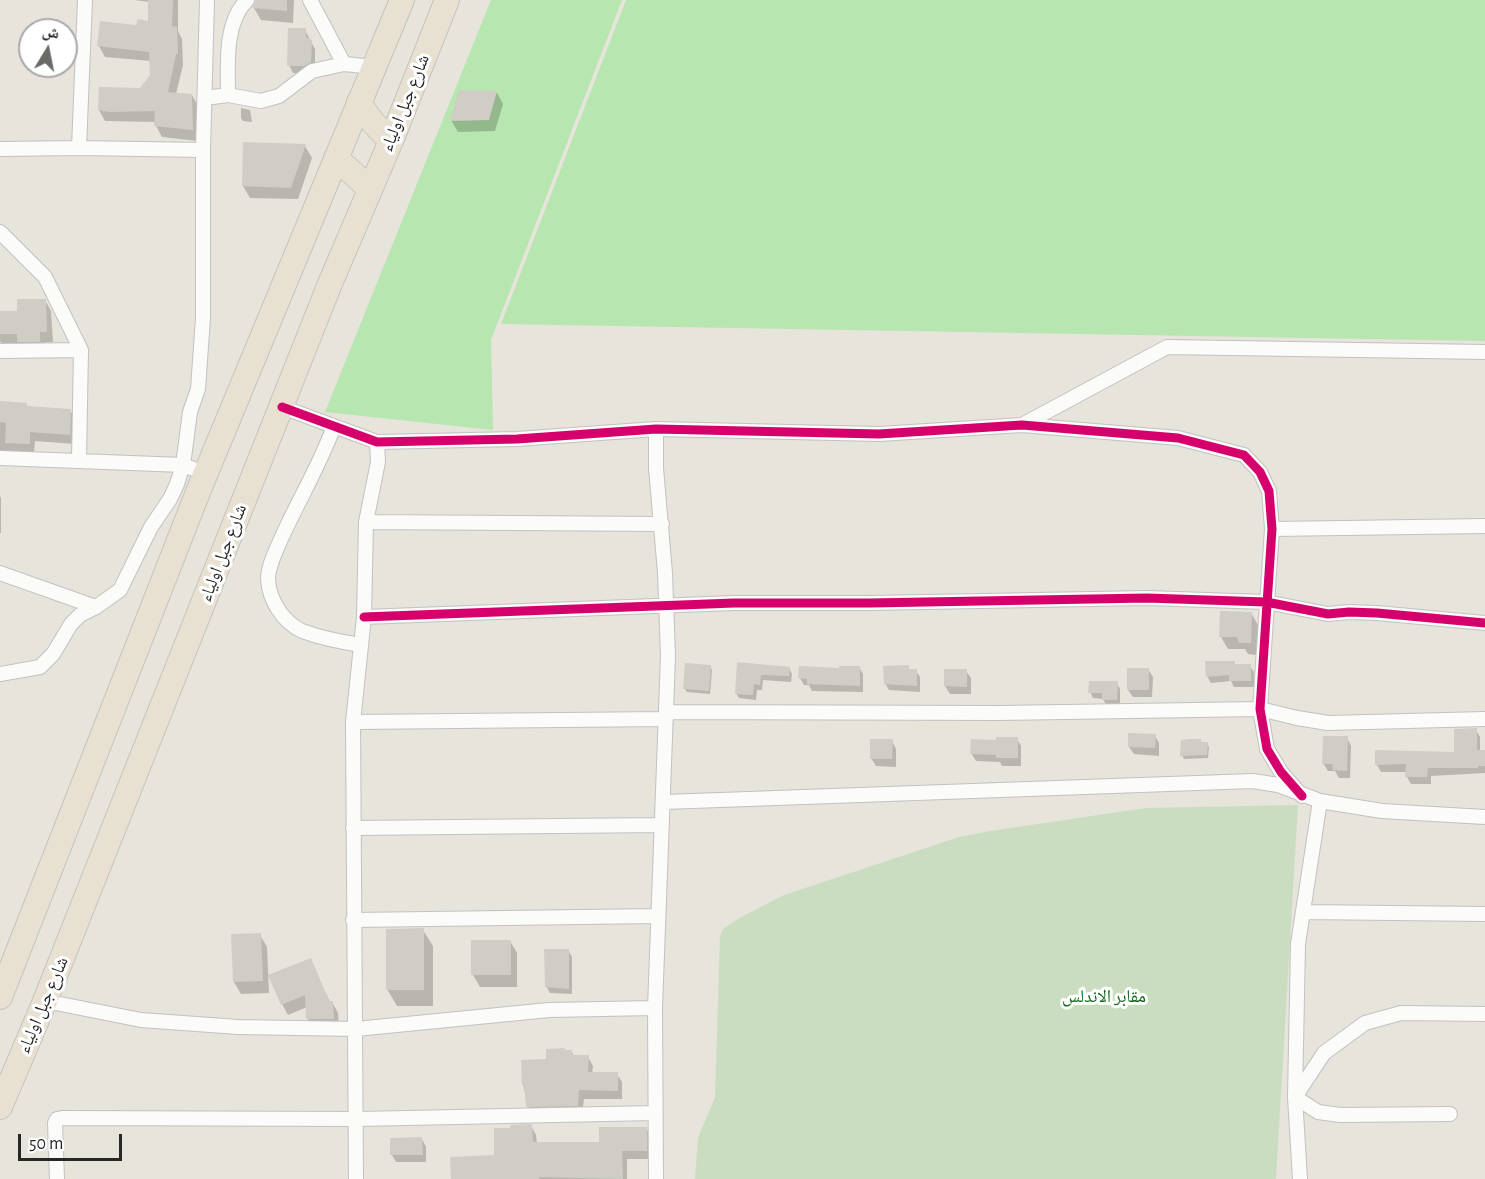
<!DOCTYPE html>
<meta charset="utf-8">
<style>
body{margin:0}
#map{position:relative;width:1485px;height:1179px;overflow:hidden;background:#e6e4db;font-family:"Alegreya Sans","Noto Naskh Arabic",sans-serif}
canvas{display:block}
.north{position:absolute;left:18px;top:18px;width:60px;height:60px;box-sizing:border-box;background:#fff;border:2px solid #a9a9a9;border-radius:50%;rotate:10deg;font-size:16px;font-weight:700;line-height:24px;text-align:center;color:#272727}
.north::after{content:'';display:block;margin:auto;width:21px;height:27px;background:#6a6966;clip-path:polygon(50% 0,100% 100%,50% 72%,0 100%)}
.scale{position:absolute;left:18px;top:1134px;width:104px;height:27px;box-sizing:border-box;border:3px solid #272727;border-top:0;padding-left:8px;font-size:18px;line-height:21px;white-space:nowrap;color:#272727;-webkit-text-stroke:4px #fff;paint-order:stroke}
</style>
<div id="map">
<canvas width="1485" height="1179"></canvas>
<div class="north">ش</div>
<div class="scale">50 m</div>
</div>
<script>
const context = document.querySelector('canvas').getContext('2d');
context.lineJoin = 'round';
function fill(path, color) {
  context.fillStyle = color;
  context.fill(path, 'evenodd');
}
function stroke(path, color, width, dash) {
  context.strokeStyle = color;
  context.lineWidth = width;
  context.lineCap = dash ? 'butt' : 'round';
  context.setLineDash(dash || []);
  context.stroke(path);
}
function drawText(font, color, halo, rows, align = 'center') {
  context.font = font + ' "Alegreya Sans","Noto Naskh Arabic",sans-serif';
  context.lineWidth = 6;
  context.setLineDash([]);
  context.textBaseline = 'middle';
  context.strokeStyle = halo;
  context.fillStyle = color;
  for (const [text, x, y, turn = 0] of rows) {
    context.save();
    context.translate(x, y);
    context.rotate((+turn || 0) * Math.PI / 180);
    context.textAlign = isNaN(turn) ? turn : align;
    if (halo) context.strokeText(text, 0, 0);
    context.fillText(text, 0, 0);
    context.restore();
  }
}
const green = new Path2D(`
 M491,0h131l-131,340 2,90 -168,-18z
 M626,0h859v341l-984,-17z`);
const cemetery = new Path2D(`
 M1298,805l-22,374h-581l3,-41 17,-41 5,-161 3,-7 18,-12 43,-22 175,-58 31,-6 156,-23z`);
const shadow = new Path2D(`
 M134,0h44v31l4,8 1,26 -7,29 16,1 6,11v35l-36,-4 -6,-11v-4l-51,-1 -6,-11 42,-20 11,-15 -1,-14 -46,-4 -6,-11 38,-20 12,-3 1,-21z
 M257,0h37l-1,23 -32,-3 -7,-12z
 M305,30l10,19v21l-7,3h-15l-4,-8z
 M460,92l37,1 6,11 -8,27 -37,1 -7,-12z
 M241,108l9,2 2,12 -9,-1 -2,-3z
 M244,144l61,2 7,12 -14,41 -48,-1 -7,-12z
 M45,300l6,11 2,31h-7v10l-26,-7 -18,-1 -2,-3v-29h18z
 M0,403l26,1 1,3 43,3 5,9v25l-40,-3 -1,12 -34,-2z
 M0,496l1,2v35h-1z
 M1251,613l7,12 -1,30 -9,-1 -3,-5h-17l-7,-12z
 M739,663l50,5 3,6 -1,8 -28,-2 -1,10h-5l-1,10 -17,-2 -3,-5z
 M1235,665l15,1 4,6v15h-20l-3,-6 -20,2 -4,-7z
 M710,666l2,4 -2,24 -23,-2 -2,-3z
 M859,667l4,7v18l-51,-1 -3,-6h-5l-4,-7z
 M1148,669l5,8 -1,20h-19l-5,-7z
 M910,671h6l4,6v15l-31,-2 -4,-7z
 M966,671l5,7v16h-21l-5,-8z
 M1117,683l3,6v17h-13l-4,-7 -10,-1 -3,-6z
 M1476,730l4,7v15l5,-1v22l-54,3v8h-20l-4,-7v-5h-26l-4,-7 78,-11z
 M1155,736l4,7v13l-25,-2 -5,-7z
 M1347,738l4,8 -1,32h-11l-4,-7h-7l-5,-8z
 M1017,739l4,7v20h-19l-2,-4 -24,-1 -5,-8 27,-11z
 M892,741l4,8v18l-20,-1 -5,-8z
 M1202,744h5l2,3 -1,11 -24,1 -2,-4z
 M423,930l10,16v60h-36l-10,-17z
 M260,935l7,12 2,46 -28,1 -7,-12z
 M510,941l7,12v34h-37l-7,-12z
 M568,950l4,7v37l-22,-1 -4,-7z
 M310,960l20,42h2l6,11 1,16 -25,1 -6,-11 -1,-12 -19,8 -6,-11z
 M565,1051h6l3,5 14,1 5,9 -1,8h25l5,8v17h-38l-2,15 -49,1 -5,-9 -5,-22 25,-24z
 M531,1126l5,9 1,8 63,1 46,-16 5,9v22h-24v20h-175l43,-22 17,-27z
 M422,1139l4,8v15h-30l-4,-7z`);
const building = new Path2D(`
 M148,0h25l-1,26 5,1 1,27h-2l-8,38 24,2 1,36 -39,-4 1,-15 -45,1 -12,-2 1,-23 41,1 10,-13 -1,-23 -52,-6 3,-25 36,4 2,-6 10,2z
 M256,0h31v11l-35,-3z
 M288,28h18v9l6,3 -1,22 -7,4h-17z
 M459,90l38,1 -8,29 -39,1z
 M243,142l63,2 -15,44 -49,-2z
 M17,299h29l1,33h-7v10h-23v-8h-17v-23h17z
 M0,401l27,2 -1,3 45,3 -1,26 -40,-3v12l-25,-1 1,-20 -6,-1z
 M1220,611l32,1 -1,31h-12l-2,-6h-18z
 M1205,661h30v3h16v17h-22v-6l-23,2z
 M737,662l53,5 -1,9 -28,-1 -1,10 -6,-1 -1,11 -18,-1z
 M685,663l26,2 -2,26 -26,-2z
 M909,665v4h8v17l-33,-2 -1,-18z
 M799,666l40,2v-2h21v20l-53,-2v-5l-9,-1z
 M1127,668h22v22h-22z
 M944,669h23v18l-23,-1z
 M1089,681h29l-1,19h-15v-7h-14z
 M1477,728v22h8v16h-7v2h-50l-1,9h-22l1,-13 -31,1v-15l79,2v-23z
 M1128,733l28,1 -1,14 -27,-1z
 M1323,736h25l-1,35 -14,-1 -1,-6h-10z
 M996,737h22v21h-22v-3l-26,-1 1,-15 25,1z
 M870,739h23l-1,20h-22z
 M1189,739h12v3h7l-1,13 -27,1 1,-16z
 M424,928v62h-38v-61z
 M261,933l2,48 -30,1 -2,-48z
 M471,940h40v35h-40z
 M544,949h25v40l-24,-2z
 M311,958l18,43h4l1,18h-28l-1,-24 -24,10 -13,-30z
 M565,1048v2h7v5h17l-1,17h30v19l-39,-1 -1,16 -52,1 -2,-23 -2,1 -1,-25 25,-1v-10z
 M532,1124l1,18h66v-15h48v24h-25l1,28 -84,-2v2h-88l-1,-22 44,-2v-27h16v-3z
 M422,1137l1,18h-33v-17z`);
const street = new Path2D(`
 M310,0l34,64
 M228,95c0,-31 -4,-72 19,-95
 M205,98l23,-3 33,6 18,-5 33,-25 32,-7 30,3
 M79,148l6,-148
 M0,149l79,-1 124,2
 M0,232l45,45 36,73 -2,110
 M0,351l81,-1
 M282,407l95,35 140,-3 139,-10 223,5 143,-9 156,13 66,17 16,17 9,19 3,38 -12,180 7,40 14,23 21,24
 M1022,425l145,-78 318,5
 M334,426c-14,39 -36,75 -53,113 -5,12 -13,27 -13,40 1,21 15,43 34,52 19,7 39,11 59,14
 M656,429v39l9,105 3,83 -13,352 1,171
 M0,458l183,7 24,9
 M366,522l296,2
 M1272,529l213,-3
 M0,573l96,34
 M364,617l370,-14h136l277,-5 119,4 62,12 21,-2 28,1 108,10
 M0,674l40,-7 13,-13 18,-30 9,-9 16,-8 24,-17 31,-63 19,-28 7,-15 6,-19 7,-53 8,-23 5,-71v-168l4,-150
 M667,712l333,1 260,-4 37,9 31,5 157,-4
 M353,722l313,-3
 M664,802l589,-21 25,4 42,16 62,10 103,6
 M353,828l309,-3
 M1303,912l182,2
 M353,920l305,-4
 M45,1001l96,19 97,7 118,2 193,-19 106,-2
 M1450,1114l-110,1 -22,-3 -23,-15 29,-44 41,-30 36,-10 84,1
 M57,1179l-2,-56 2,-4 5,-1 295,1 298,-6
 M356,1179l-3,-457 11,-105 2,-95 12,-60 -1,-20
 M1300,1179l-5,-82 3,-153 22,-143`);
const highway = new Path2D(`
 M359,102c9,16 18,27 32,38
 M336,158l33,30
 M0,997l198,-505 204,-492
 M0,1107l45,-106 284,-715 64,-150 54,-136`);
const cycleway = new Path2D(`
 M282,407l95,35 140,-3 139,-10 223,5 143,-9 156,13 66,17 16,17 9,19 3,38 -12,180 7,40 14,23 21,24
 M364,617l370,-14h136l277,-5 119,4 62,12 21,-2 28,1 108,10`);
const streetNames = [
 ["شارع جبل اولياء",405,103,-68],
 ["شارع جبل اولياء",223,553,-69],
 ["شارع جبل اولياء",43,1005,-67]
];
const parkNames = [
 ["مقابر الاندلس",1104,997]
];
fill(green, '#b8e6b0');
fill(cemetery, '#cbddc1');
fill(shadow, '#0003');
fill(building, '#cfcdc6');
stroke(street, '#c3c1c2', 16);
stroke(highway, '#c3c2bf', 26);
stroke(street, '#fbfbfa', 14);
stroke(highway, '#e8e1d1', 24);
stroke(cycleway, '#d6006c', 9);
drawText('18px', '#272727', '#fff', streetNames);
drawText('18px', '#126819', '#fff', parkNames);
</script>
